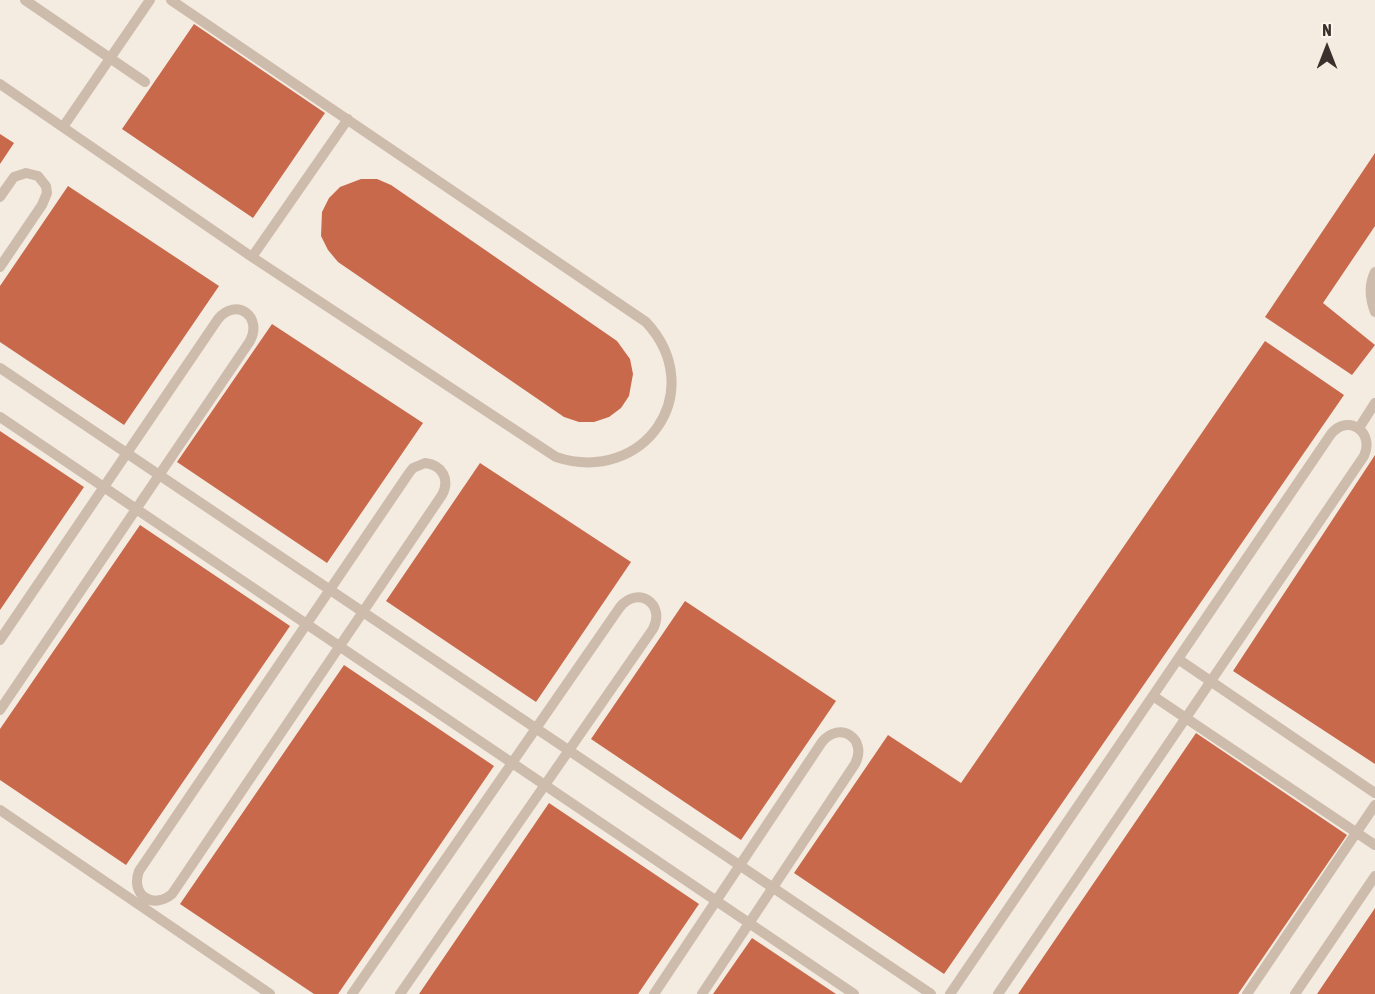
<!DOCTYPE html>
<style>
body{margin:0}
#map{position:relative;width:1375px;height:994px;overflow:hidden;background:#f4ebe1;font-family:"Asap Condensed",sans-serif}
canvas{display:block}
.north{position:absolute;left:1297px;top:18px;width:60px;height:60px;-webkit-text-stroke:4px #fbf5ee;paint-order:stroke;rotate:0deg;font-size:16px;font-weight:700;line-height:24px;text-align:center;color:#3b302b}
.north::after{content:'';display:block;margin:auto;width:21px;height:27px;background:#3b302b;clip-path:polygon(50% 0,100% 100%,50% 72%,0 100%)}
</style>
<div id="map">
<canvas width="1375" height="994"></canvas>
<div class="north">N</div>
</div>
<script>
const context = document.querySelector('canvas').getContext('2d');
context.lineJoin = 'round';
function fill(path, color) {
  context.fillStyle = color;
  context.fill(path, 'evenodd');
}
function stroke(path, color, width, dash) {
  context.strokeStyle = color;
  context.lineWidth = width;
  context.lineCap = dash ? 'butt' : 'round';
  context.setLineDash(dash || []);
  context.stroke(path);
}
const building = new Path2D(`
 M194,24l131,89 -72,105 -131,-89z
 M0,134l14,9 -14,21z
 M1375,153v73l-52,77 52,42 -23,30 -87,-58z
 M361,179h16l14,6 226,156 13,18 3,15 -4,22 -8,12 -12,9 -15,5h-15l-15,-5 -226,-155 -10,-12 -7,-14 1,-24 7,-14 11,-11z
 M68,186l151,100 -95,139 -124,-83v-56z
 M272,324l151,99 -96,140 -150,-101z
 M1265,341l79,54 -400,579 -150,-101 94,-138 73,48z
 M0,431l84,56 -84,123z
 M1375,455v309l-142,-93z
 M480,463l151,99 -95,140 -150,-101z
 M140,525l150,101 -164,239 -126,-85v-51z
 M685,601l151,100 -95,139 -150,-101z
 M344,665l150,101 -156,228h-24l-134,-90z
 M1196,733l151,102 -109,159h-220z
 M549,803l150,101 -61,90h-219z
 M1375,908v86h-58z
 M752,938l84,56h-123z`);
const service = new Path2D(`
 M25,0l120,82
 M0,84l252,173 304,200c88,29 154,-66 90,-135l-475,-322
 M63,127l87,-127
 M0,197l14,-20 12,-4 12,3 8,10 1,7 -5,12 -42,62
 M252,257l96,-138
 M1375,272c-6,12 -5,27 0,40
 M0,368l931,626
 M0,417l854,577
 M1359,428l16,-25
 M425,463c18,2 25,17 17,32l-270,399c-19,16 -42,1 -33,-23l270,-398 4,-5z
 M0,640l218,-321c18,-22 45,-3 32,22l-250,369
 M1178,659l197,134
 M1153,696l222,149
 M0,810l270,184
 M352,994l268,-387c18,-22 46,-3 33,22l-253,365
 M654,994l168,-252c18,-22 46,-3 33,22l-153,230
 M950,994l381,-560c17,-21 44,-2 33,22l-366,538
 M1247,994l128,-189
 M1295,994l80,-118`);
fill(building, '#c8694b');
stroke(service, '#cdbbac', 10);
</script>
